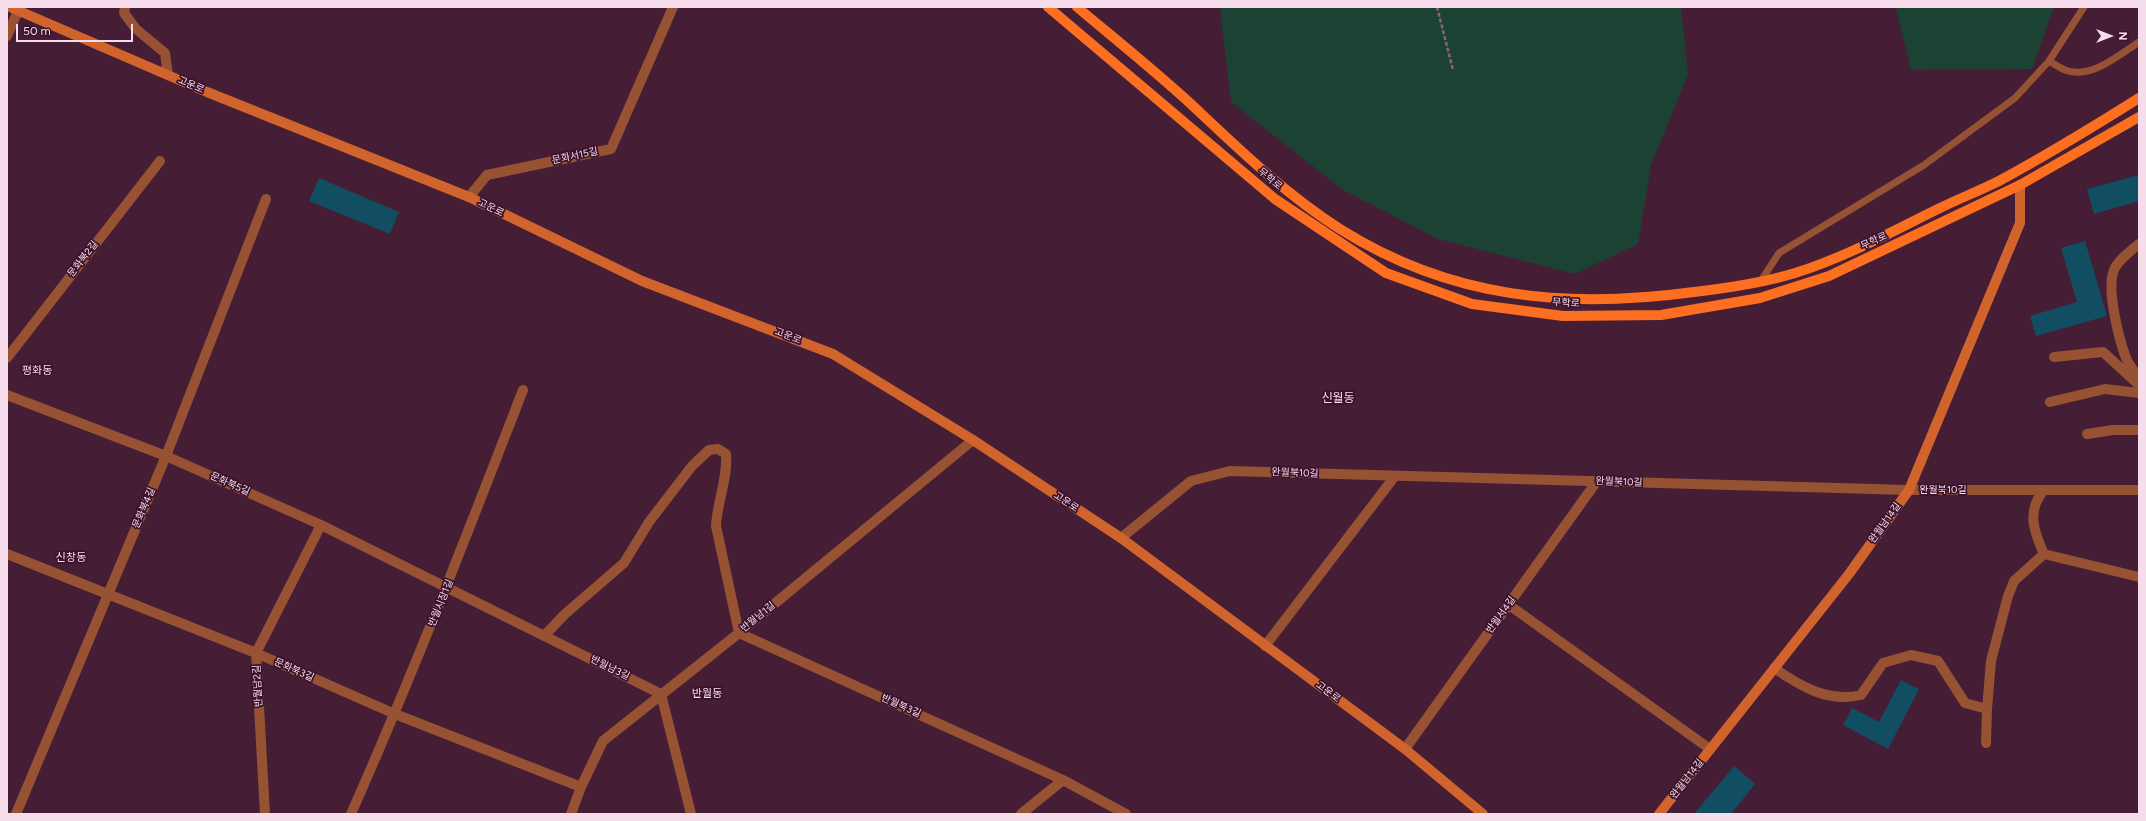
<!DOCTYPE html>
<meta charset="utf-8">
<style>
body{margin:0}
#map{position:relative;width:2146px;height:821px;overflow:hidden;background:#451d35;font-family:Figtree,sans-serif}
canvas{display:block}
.frame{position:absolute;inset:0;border:8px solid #f7dceb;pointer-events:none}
.north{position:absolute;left:2090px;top:16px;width:40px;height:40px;-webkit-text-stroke:3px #3a132b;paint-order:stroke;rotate:90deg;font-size:11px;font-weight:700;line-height:16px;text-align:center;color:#f7dceb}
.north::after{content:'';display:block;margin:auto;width:14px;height:18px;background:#f7dceb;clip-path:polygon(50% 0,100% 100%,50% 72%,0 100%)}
.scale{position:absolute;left:16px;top:24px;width:117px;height:18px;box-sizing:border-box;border:2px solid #f7dceb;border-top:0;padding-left:5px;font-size:12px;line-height:14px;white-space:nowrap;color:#f7dceb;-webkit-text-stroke:3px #3a132b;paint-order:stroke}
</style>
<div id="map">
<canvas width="2146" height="821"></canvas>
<div class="frame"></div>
<div class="north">N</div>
<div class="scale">50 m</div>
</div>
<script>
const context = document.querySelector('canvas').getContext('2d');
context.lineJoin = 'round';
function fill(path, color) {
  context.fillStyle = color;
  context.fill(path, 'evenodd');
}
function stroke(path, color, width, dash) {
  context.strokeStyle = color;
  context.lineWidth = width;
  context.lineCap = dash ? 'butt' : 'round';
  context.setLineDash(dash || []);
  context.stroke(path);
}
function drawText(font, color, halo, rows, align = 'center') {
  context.font = font + ' Figtree,"Noto Sans KR",sans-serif';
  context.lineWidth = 3.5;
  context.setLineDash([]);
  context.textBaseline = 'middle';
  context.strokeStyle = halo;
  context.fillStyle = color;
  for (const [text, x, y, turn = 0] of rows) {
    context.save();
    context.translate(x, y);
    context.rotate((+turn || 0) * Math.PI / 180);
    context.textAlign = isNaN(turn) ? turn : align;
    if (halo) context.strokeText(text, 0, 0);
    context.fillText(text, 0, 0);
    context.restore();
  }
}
const green = new Path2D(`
 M1220,7h461l7,67 -37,91 -13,79 -63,30 -137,-35 -95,-49 -112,-88z
 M1893,7h161l-22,62 -121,1 -15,-61z`);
const building = new Path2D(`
 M2139,175v26l-45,13 -7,-25z
 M319,178l80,34 -9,22 -81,-33z
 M2085,241l22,75 -71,20 -6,-20 47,-14 -16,-54z
 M1901,680l18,9 -31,60 -45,-24 9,-17 27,14z
 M1734,766l21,18 -24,30h-37z`);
const path = new Path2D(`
 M1437,7l16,63`);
const lane = new Path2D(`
 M2049,61c5,3 11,7 16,9 26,10 54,-15 74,-28
 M1761,281l18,-28 145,-88 91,-67 34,-37 35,-54`);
const street = new Path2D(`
 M125,7l-1,6 12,16 29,24 3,22
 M7,36l11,-25
 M469,197l18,-22 124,-26 62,-142
 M2139,244c-8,7 -21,16 -25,26 -8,19 5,69 12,88 3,7 9,14 13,21
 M2054,357l49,-5 35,32
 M7,358l153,-197
 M7,395l159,61 155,69 340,169 30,120
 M2050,402l55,-13 34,4
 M2087,434l26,-4h26
 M2044,490c-18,21 -10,42 0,64l95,23
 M1121,538l70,-57 39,-10 679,19h230
 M7,554l249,99 139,61 186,73
 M1509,605l201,144
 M544,636l21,-22 59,-51 25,-41 43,-56 17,-16 9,-1 8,5c2,25 -9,48 -10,72l23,107 324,147 63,34
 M1265,646l130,-170
 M1774,668c26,18 54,35 87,27l22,-32 28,-8 27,6 27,42 22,6
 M1986,743l1,-34 4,-48 17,-65 6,-15 30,-27
 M1405,749l192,-268
 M16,814l150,-358 100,-257
 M265,814l-9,-161 65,-128
 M351,814c62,-140 117,-282 172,-424
 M571,814l10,-27 22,-46 136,-108 234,-193
 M1021,814l42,-34`);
const secondary = new Path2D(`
 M10,7l197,85 262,105 173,84 191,73 140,86 148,98 284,211 78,65
 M1659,814l190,-240 60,-84 111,-267v-38`);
const primary = new Path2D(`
 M1048,7l227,192 111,74 86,31 91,12 98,-1 99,-17 69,-22 191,-91 119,-68
 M1077,7c38,32 78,64 115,98 47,44 93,89 148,124 111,70 227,80 354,63 34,-4 69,-9 101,-19 51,-16 96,-41 143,-64 20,-10 41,-18 61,-28 48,-26 94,-54 140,-83`);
const streetNames = [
 ["고운로",191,85,23],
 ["문화서15길",575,156,-12],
 ["무학로",1270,179,40],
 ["고운로",491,208,26],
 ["무학로",1874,241,-25],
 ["문화북2길",83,259,-52],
 ["무학로",1566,303,3],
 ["고운로",788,336,21],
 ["완월북10길",1295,473,2],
 ["완월북10길",1619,482,2],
 ["문화북5길",230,484,24],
 ["완월북10길",1943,490],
 ["고운로",1066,502,34],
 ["문화북4길",144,508,-67],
 ["완월남14길",1885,523,-54],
 ["반월시장1길",441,603,-68],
 ["반월서4길",1501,615,-54],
 ["반월남1길",758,617,-39],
 ["반월남3길",610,668,26],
 ["문화북3길",294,670,24],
 ["반월남2길",258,686,-93],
 ["고운로",1328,692,37],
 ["반월북3길",901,706,24],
 ["완월남14길",1687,779,-52]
];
const neighbourhoodNames = [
 ["평화동",37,371],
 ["신창동",71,558],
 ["반월동",707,694]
];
const quarterNames = [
 ["신월동",1338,398]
];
fill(green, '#1c4233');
fill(building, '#124e61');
stroke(path, '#876479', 2.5, [4, 2]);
stroke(lane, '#975233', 7);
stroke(street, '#975233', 10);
stroke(secondary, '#d1632d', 10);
stroke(primary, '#fd6f20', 10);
drawText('10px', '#f7dceb', '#3a132b', streetNames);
drawText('11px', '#f7dceb', '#3a132b', neighbourhoodNames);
drawText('12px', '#f7dceb', '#3a132b', quarterNames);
</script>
